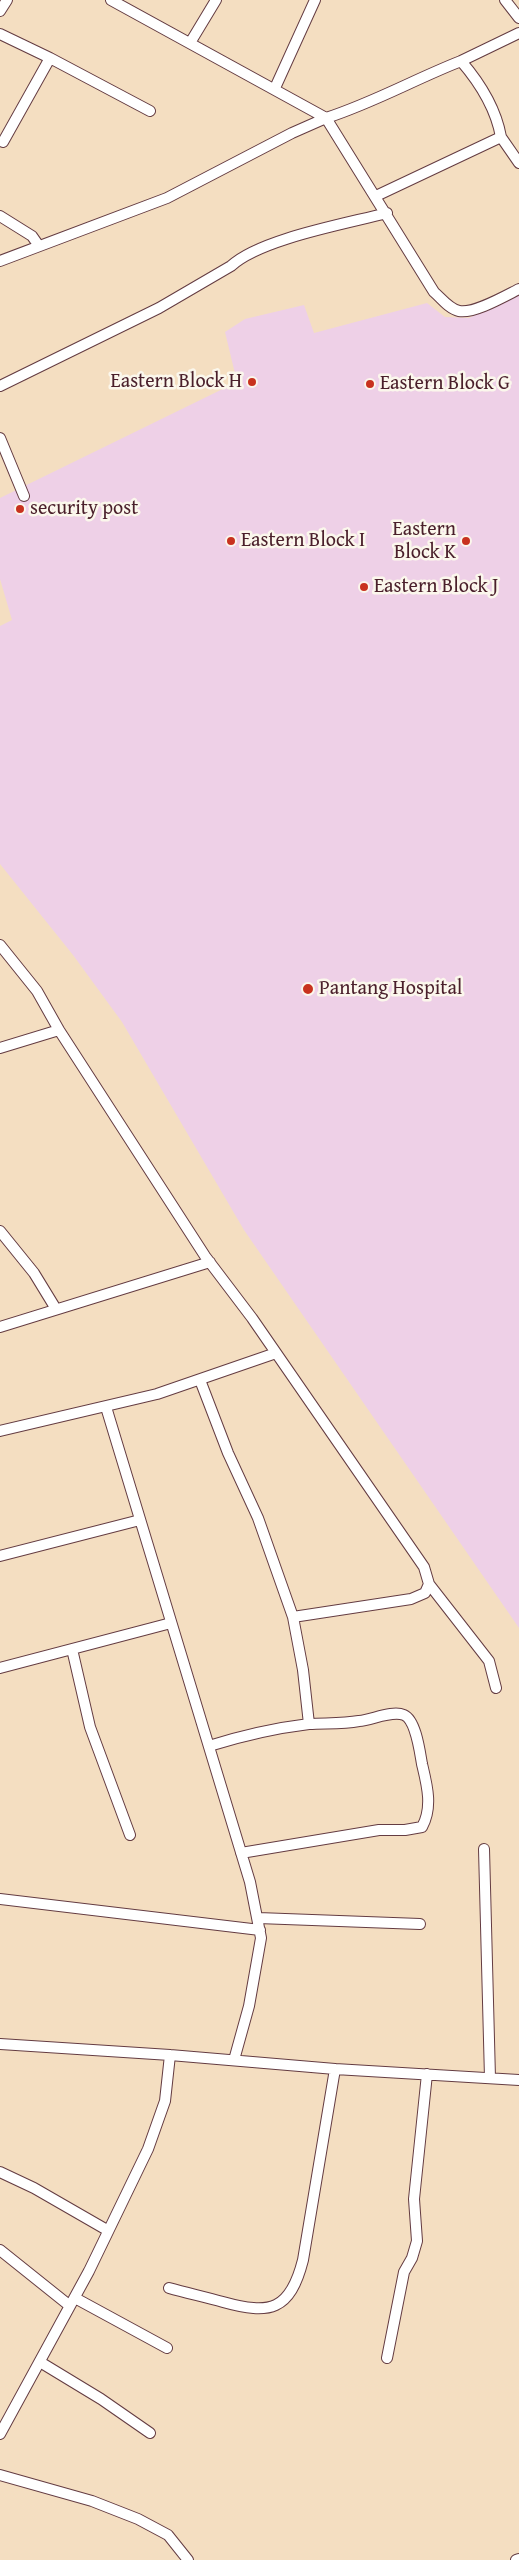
<!DOCTYPE html>
<style>
body{margin:0}
canvas{display:block;background:#f4dec1}
</style>
<canvas width="519" height="2560"></canvas>
<script>
const context = document.querySelector('canvas').getContext('2d');
context.lineJoin = 'round';
function fill(path, color) {
  context.fillStyle = color;
  context.fill(path, 'evenodd');
}
function stroke(path, color, width, dash) {
  context.strokeStyle = color;
  context.lineWidth = width;
  context.lineCap = dash ? 'butt' : 'round';
  context.setLineDash(dash || []);
  context.stroke(path);
}
function drawText(font, color, halo, rows, align = 'center') {
  context.font = font + ' "Gentium Book Plus",serif';
  context.lineWidth = 5;
  context.setLineDash([]);
  context.textBaseline = 'middle';
  context.strokeStyle = halo;
  context.fillStyle = color;
  for (const [text, x, y, turn = 0] of rows) {
    context.save();
    context.translate(x, y);
    context.rotate((+turn || 0) * Math.PI / 180);
    context.textAlign = isNaN(turn) ? turn : align;
    if (halo) context.strokeText(text, 0, 0);
    context.fillText(text, 0, 0);
    context.restore();
  }
}
const built = new Path2D(`
 M519,294v1334l-275,-398 -122,-208 -49,-67 -73,-91v-238l12,-6 -12,-41v-81l237,-116 -12,-50 20,-13 59,-14 10,28 113,-30 18,14 24,1z`);
const minor = new Path2D(`
 M111,0l215,118c47,-15 89,-39 135,-57 19,22 35,48 40,76
 M505,0l14,18
 M0,11l7,-11
 M0,34l50,24 100,53
 M190,43l26,-43
 M461,61l58,-28
 M275,88l40,-88
 M3,142l47,-84
 M376,196l125,-59 18,26
 M0,216l32,20 7,10
 M0,261l167,-63 125,-65 34,-15 108,174c7,6 15,17 25,19 15,3 46,-15 60,-22
 M0,386l159,-78 72,-42c29,-27 114,-42 156,-53
 M0,438l24,58
 M0,945l37,46 22,39 146,226 47,62 172,249 5,17 -4,9 -14,6 -118,18
 M0,1048l59,-18
 M0,1231l34,42 22,36
 M0,1327l210,-65
 M200,1380l28,73 30,65 35,99 10,53 6,54
 M106,1407l144,475 11,56 -12,68 -15,54
 M0,1431l157,-37 119,-41
 M0,1556l140,-36
 M429,1584l60,77 7,27
 M72,1649l18,78 40,108
 M0,1668l171,-45
 M209,1746c32,-10 67,-18 100,-22 17,-1 34,0 50,-3 13,-1 33,-11 45,-6 12,5 16,38 18,49 5,21 11,43 0,63l-17,3h-26l-138,23
 M484,1849l6,229
 M0,1899l260,31
 M258,1918l162,6
 M0,2044l170,11 165,14 184,11
 M0,2172l34,16 73,42
 M0,2250l70,56
 M169,2288c18,5 36,9 54,14 47,13 67,9 80,-42l32,-191
 M75,2298l92,50
 M387,2358l17,-86 8,-14 5,-17 -3,-42 13,-125
 M40,2362l61,37 49,34
 M0,2434l89,-163 59,-122 17,-48 5,-46
 M0,2475l92,26 46,18 30,16 20,25
 M516,2560l3,-1`);
const markers = [
 [252,382,5,"#c8321e"],
 [370,384,5,"#c8321e"],
 [20,509,5,"#c8321e"],
 [231,541,5,"#c8321e"],
 [466,541,5,"#c8321e"],
 [364,587,5,"#c8321e"],
 [308,989,6,"#c8321e"]
];
const poiNames = [
 ["Eastern Block H",242,382,"right"],
 ["Eastern Block G",380,384],
 ["security post",30,509],
 ["Eastern",456,530,"right"],
 ["Block K",456,553,"right"],
 ["Eastern Block I",241,541],
 ["Eastern Block J",374,587],
 ["Pantang Hospital",319,989]
];
fill(built, '#eed0e7');
stroke(minor, '#643c42', 12);
stroke(minor, '#fff', 10);
for (const [x, y, r, color] of markers) {
  const dot = new Path2D();
  dot.arc(x, y, r, 0, 2 * Math.PI);
  context.fillStyle = color;
  context.fill(dot);
  stroke(dot, '#fbf7ec', 2);
}
drawText('20px', '#4a1f2b', '#fbf7ec', poiNames, 'left');
</script>
